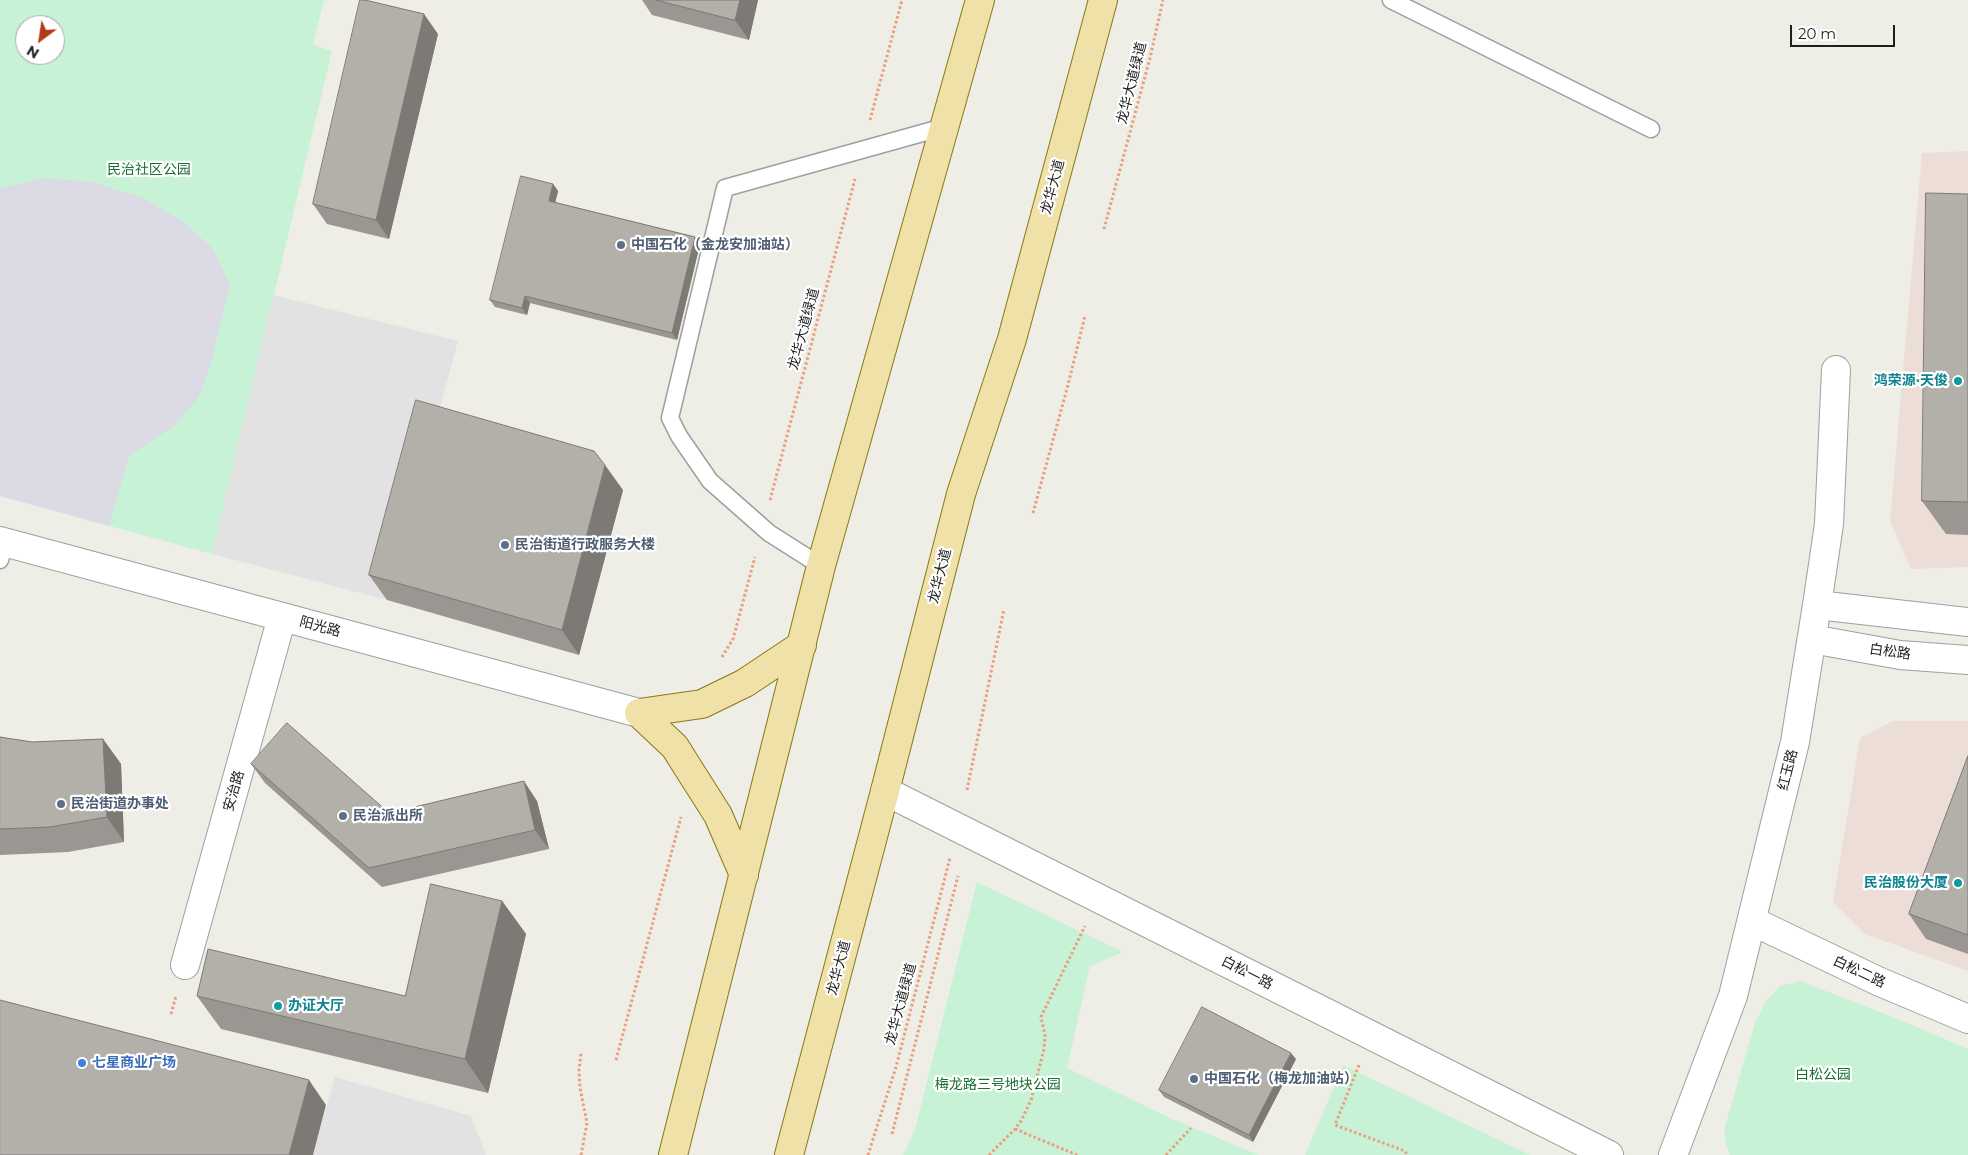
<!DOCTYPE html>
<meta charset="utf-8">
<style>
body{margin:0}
#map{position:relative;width:1968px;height:1155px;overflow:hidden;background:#eeede6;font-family:Montserrat,sans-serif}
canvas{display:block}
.north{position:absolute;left:15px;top:15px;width:50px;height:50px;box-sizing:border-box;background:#fff;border:1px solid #a5a5a5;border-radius:50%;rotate:211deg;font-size:14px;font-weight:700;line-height:20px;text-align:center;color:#1e1e1e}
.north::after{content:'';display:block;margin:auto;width:18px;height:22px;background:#b33a19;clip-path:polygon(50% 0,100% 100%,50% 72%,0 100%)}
.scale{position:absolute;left:1790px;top:25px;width:105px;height:22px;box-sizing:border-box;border:2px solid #1e1e1e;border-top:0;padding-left:6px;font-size:15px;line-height:18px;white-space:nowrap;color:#1e1e1e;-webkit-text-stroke:4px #fff;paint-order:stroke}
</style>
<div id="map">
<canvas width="1968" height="1155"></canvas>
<div class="north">N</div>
<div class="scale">20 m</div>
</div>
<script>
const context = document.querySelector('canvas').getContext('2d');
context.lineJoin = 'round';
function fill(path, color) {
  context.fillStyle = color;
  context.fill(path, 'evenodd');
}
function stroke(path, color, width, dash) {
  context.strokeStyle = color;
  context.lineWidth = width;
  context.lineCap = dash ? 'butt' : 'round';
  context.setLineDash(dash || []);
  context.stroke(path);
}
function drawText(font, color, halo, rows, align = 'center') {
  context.font = font + ' Montserrat,"Noto Sans SC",sans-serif';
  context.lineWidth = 4.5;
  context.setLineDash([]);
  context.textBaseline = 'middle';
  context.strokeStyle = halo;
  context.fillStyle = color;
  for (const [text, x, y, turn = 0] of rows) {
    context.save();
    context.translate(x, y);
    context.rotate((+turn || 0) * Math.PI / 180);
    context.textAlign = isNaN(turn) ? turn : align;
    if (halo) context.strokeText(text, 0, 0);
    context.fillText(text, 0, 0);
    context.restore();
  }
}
const commercial = new Path2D(`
 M1968,151v416l-57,2 -21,-48 32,-368z
 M1893,721h75v250l-103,-37 -32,-32 27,-164z`);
const park = new Path2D(`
 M0,0h324l-11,45 19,6 -120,503 -212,-58zM25,25h30v30h-30z
 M977,882l146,70 -33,14 -23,102 103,50 89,37h-356l12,-25z
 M1800,981l98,38 70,30v106h-238l-4,-10 -2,-15 31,-107 11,-22 14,-15z
 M1343,1065l187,90h-225z`);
const parking = new Path2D(`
 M273,295l185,46 -71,259 -175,-46z
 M335,1077l136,39 15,39h-173z`);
const plaza = new Path2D(`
 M44,178l49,4 50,16 41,24 29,27 17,36 -21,86 -11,27 -25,29 -44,29 -20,70 -109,-30v-308z`);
const path = new Path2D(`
 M870,120l32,-120
 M1104,229l46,-171 13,-58
 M770,500l85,-321
 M1033,513l35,-128 17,-69
 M722,657l11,-18 22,-82
 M967,790l37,-181
 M171,1014l5,-18
 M616,1060l65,-243
 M1359,1065l-24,60 70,26 2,4
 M1015,1129l62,26
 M892,1134l66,-258
 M581,1155l6,-32 -7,-35 -1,-18 2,-17
 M868,1155l28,-88 54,-209
 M989,1155l26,-26 6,-8 10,-21 13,-51 1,-14 -4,-18 44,-91
 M1166,1155l25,-27`);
const service = new Path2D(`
 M1391,0l260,129
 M0,560l5,-18
 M821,566l-52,-33 -59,-52 -31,-45 -9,-18 55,-230 219,-61`);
const minor = new Path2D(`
 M0,541l639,172
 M1817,605l12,-81 7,-154
 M185,965l97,-348`);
const tertiary = new Path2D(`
 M1812,639l88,16 68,5
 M885,791l724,364
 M1752,921l128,61 88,37
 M1673,1155l60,-159 62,-254 22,-137 151,17`);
const primary = new Path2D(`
 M639,713l36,34 10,16 33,52 26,60
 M639,713l63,-9 43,-21 57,-38
 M673,1155l148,-589 159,-566
 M789,1155l96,-364 76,-297 51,-155 91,-339`);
const wall = new Path2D(`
 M642,0h116l-9,40 -97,-25z
 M438,34l-49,205 -62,-15 -14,-20z
 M553,184l5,7 -3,11 140,35 5,7 -23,96 -147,-37 -3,12 -32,-8 -5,-7z
 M1968,194v341l-22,-1 -24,-33z
 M623,490l-44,165 -192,-55 -18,-25z
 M0,737l32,5 71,-3 18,25 3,78 -56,10 -68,3z
 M1968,756v198l-42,-15 -17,-25z
 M251,764l138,49 148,-12 12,48 -167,38 -117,-104z
 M502,901l24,33 -38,159 -267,-64 -24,-33h208z
 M1296,1059l-43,83 -89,-45 -5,-7z`);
const shadedWall = new Path2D(`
 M740,0h18l-9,40 -14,-20z
 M424,14l14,20 -49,205 -13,-19z
 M553,184l5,7 -4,17 -5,-7z
 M695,237l5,7 -23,96 -5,-7z
 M525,296l5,7 -3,12 -5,-7z
 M605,465l18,25 -44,165 -17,-25z
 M103,739l18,25 3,78 -17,-25z
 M524,781l13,20 12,48 -14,-19z
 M502,901l24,33 -38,159 -23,-34z
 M1291,1053l5,6 -43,83 -4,-7z
 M309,1080l17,25 -13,50h-24z`);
const building = new Path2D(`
 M360,0h5l59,14 -48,206 -63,-16z
 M656,0h84l-5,20z
 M521,176l32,8 -4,17 146,36 -23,96 -147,-37 -3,12 -32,-8z
 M1926,193l42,1v308l-46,-1z
 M416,400l178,51 11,14 -43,165 -193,-55z
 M287,723l102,90 135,-32 11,49 -166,38 -118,-104z
 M0,737l32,5 71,-3 4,78 -57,10 -50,2z
 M1968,756v179l-59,-21z
 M431,884l71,17 -37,158 -268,-63 11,-47 197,47z
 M0,1000l309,80 -20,75h-289z
 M1202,1007l89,46 -42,82 -90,-45z`);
const markers = [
 [621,245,5,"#5c6f8a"],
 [1958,381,5,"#0f9aa8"],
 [505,545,5,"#5c6f8a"],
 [61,804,5,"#5c6f8a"],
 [343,816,5,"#5c6f8a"],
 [1958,883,5,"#0f9aa8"],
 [278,1006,5,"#0f9aa8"],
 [82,1063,5,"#3f7fe0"],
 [1194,1079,5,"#5c6f8a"]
];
const streetNames = [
 ["龙华大道绿道",1132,83,-76],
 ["龙华大道",1053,187,-75],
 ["龙华大道绿道",804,329,-75],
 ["龙华大道",940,576,-76],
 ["阳光路",320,627,15],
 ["白松路",1890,652,8],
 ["红玉路",1788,770,-76],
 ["安治路",234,791,-74],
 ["龙华大道",839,968,-75],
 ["白松二路",1859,972,25],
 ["白松一路",1247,973,27],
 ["龙华大道绿道",901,1004,-75]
];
const parkNames = [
 ["民治社区公园",149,170],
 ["白松公园",1823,1075],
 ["梅龙路三号地块公园",998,1085]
];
const serviceNames = [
 ["中国石化（金龙安加油站）",631,245],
 ["民治街道行政服务大楼",515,545],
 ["民治街道办事处",71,804],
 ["民治派出所",353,816],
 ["中国石化（梅龙加油站）",1204,1079]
];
const cultureNames = [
 ["鸿荣源·天俊",1948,381],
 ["民治股份大厦",1948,883],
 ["办证大厅",288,1006,"left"]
];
const shopNames = [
 ["七星商业广场",92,1063]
];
fill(commercial, '#edddd7');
fill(park, '#c8f2d5');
fill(parking, '#e2e2e2');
fill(plaza, '#dcdae4');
stroke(service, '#9f9f9f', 19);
stroke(minor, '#9f9f9f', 30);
stroke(tertiary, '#9f9f9f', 30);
stroke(primary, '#867913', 30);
stroke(path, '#e89f7d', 3, [2.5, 2.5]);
stroke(service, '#fff', 16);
stroke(minor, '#fff', 28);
stroke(tertiary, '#fff', 28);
stroke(primary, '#f0e1a9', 28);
fill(wall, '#9a9691');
fill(shadedWall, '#7d7a76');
fill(building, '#b3afa9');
stroke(building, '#7d7a76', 1);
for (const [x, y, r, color] of markers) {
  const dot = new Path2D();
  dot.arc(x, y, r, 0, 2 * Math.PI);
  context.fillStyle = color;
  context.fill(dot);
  stroke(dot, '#fff', 2);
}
drawText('14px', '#1e1e1e', '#fff', streetNames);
drawText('14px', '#196f33', '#fff', parkNames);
drawText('bold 14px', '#4e5e75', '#fff', serviceNames, 'left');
drawText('bold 14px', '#0d838f', '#fff', cultureNames, 'right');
drawText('bold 14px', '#366cbe', '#fff', shopNames, 'left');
</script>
